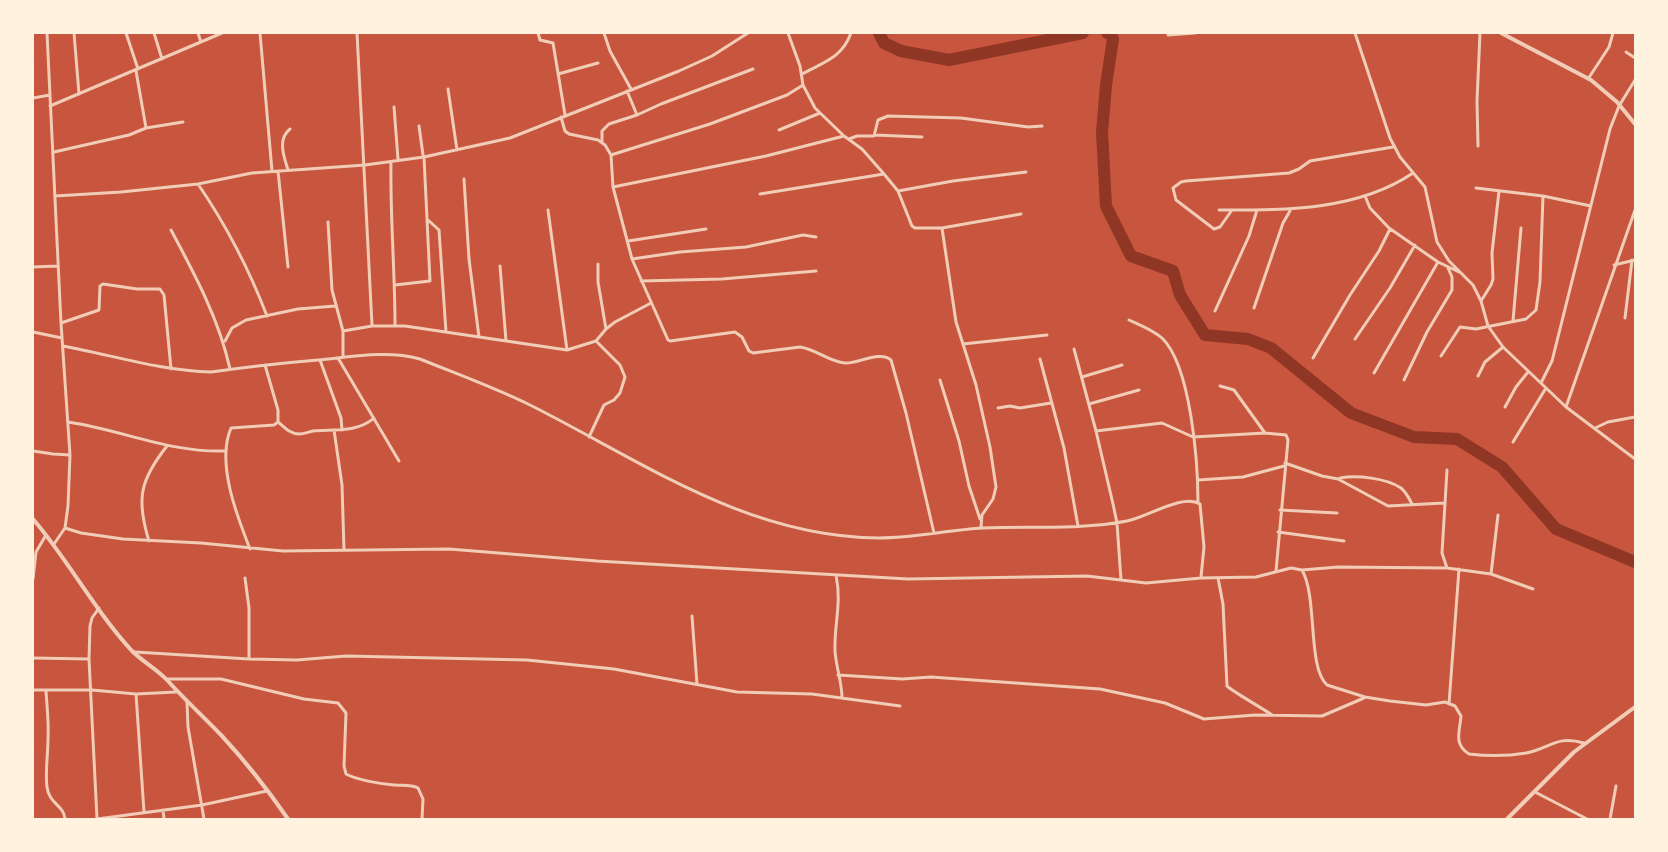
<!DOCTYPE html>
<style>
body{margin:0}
#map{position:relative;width:1668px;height:852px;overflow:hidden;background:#c8553d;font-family:"Noto Serif",serif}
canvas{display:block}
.frame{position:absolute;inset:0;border:34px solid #fff3e0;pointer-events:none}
</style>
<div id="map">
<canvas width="1668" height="852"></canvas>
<div class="frame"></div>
</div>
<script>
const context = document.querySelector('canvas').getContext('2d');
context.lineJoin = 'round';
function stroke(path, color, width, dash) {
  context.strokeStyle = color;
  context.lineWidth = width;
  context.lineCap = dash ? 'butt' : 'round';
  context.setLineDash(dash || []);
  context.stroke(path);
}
const river = new Path2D(`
 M879,33l5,10 17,8 48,9 134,-27
 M1107,33h3l3,6 -7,46 -4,47 4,74 25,50 42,15 7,24 25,40 43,4 23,9 80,65 63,24 43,2 45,28 54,62 79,33`);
const minor = new Path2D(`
 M47,33l14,290 9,132 -2,51 -3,22 -11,16
 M74,33l5,61
 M126,33l12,36
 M154,33l8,26
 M198,33l3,9
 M260,33l12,138
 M357,33l15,292
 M538,33l2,7 13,3 12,72
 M604,33l6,18 21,38
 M788,33l12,33 3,19 12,23 29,28 18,13 22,25 14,17 14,35 3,2h27l79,-14
 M1355,33l35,105 10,19 25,30 12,55 12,19 24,24 8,16 7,25 15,21 63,60 69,52
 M1168,35l27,-2
 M1626,52l9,6
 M136,71l10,57
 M558,74l40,-11
 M802,74c22,-12 40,-16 49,-41
 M1588,79l21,-32 4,-14
 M448,89l9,61
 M627,91l10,24
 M33,98l17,-3
 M50,106l172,-73
 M394,107l4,52
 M561,117l4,14 4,3 29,6 7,5 6,10 2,32 19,72 36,81 2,1 65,-9 7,5 7,14 4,2 47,-6c16,2 29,15 45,16 13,1 35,-13 46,-3l15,53 28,120
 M419,126l4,29
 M779,130l41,-17
 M875,135l47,2
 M849,139l8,-3h17l4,-16 10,-4 73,2 67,9 14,-1
 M602,142v-11l7,-7 28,-9 24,-11 92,-35
 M1478,146l-1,-45 3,-68
 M54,152l75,-17 17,-7 37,-6
 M611,155l99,-31 77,-29 16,-10
 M391,162c-1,54 4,109 4,164
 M288,170c-4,-13 -11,-31 2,-41
 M278,171l10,96
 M464,179l5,80 10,78
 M198,184c28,41 51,85 69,132
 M613,187l153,-31 78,-20
 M1476,188l67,8 48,10
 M898,191l55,-10 73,-9
 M760,194l124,-20
 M55,196l66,-4 77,-8 54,-11 113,-8 59,-8 86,-19 169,-67 33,-15 36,-23
 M1365,196l5,12 19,20 49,34 21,10
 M548,210l19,140
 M1219,210c65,0 138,1 194,-37
 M1232,210l-12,17 -6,2 -38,-29 -3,-12 8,-6 5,-1 103,-8 10,-4 11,-8 83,-14
 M428,220l11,10 7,102
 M328,222l4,68 11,41v25
 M942,228l14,94 20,63 14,62 6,40 -3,12 -11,16 -1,12
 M171,230c24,45 48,89 59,139
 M628,241l78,-12
 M632,259l48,-7 66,-5 57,-12 13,2
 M598,264v18l8,47
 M1614,265l21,-5
 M500,266l6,75
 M33,267l25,-1
 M641,281l81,-2 94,-8
 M395,285l35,-4 -6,-124
 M1481,301l10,-16 2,-6 -1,-26 7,-62
 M1254,308l29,-85 7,-12
 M1215,311l34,-75 8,-26
 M1625,318l7,-58
 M1129,320c11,5 24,10 33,18 29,28 36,125 36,165
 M1513,321l8,-93
 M61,323l38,-13 1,-24 3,-2 34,5h23l4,6 7,74
 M343,331l29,-5h33l162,24 29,-9 10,-12 9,-7 36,-19
 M33,332l29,6
 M1355,339l35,-51 25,-43
 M225,341l7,-13 14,-8 52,-11 37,-3
 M963,344l84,-9
 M63,346c49,9 98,25 148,26 36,-5 71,-9 107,-12 33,-3 69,-10 102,-1 37,15 76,29 112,47 113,57 215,131 347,132 35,0 69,-8 104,-10 48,-2 97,2 144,-7 19,-3 56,-28 73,-17l4,43 -3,30
 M1074,349l22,82 17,73 4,19 4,57
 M1441,356l19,-29 16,2 50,-10 10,-9 4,-28 3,-86
 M338,358l61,103
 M1313,358l37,-63 29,-44 11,-22
 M1040,359l24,89 14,78
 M320,360l21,58 1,12
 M1374,373l64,-111
 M1478,376l7,-14 18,-15
 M1082,377l40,-12
 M940,380l19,61 10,45 11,33
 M1404,380l23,-48 25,-42v-13l-4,-9
 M1541,383l11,-22 58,-232 9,-23 16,-26
 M1220,386l14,4 31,43
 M1089,404l50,-14
 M1505,407l11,-20 12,-15
 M1566,407l69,-197
 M998,408l12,-2 10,2 31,-5
 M68,422c55,8 101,31 158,29
 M278,422c6,5 12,12 21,12 5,0 9,-2 14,-3 20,-2 44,2 61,-13
 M1595,428l13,-6 27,-5
 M334,430l8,55 2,65
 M1096,431l66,-8 31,14 72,-4 21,2 2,5 -12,131
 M589,437l15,-32 10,-5 6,-7 5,-16 -5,-12 -24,-24
 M1513,442l33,-54
 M33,451l20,3 17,1
 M1285,463l37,13 16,3 50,27 56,-3
 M1447,470l-5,83 5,15
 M1340,478c17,-3 46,0 61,10 5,4 8,10 11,16
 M1198,480l45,-3 41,-11
 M1280,510l57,3
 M65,528l16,5 42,6 78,4 82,8 166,-2 148,12 311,18 179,-3 59,7 55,-5 55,-1 35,-9 11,2c16,28 5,97 25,115l38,12 25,4 36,4 19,-3 10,4 6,10c-1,15 -8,28 8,38 17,2 40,2 57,-1 25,-5 30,-18 58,-10
 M1278,532l66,9
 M149,541c-13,-42 -9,-61 18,-95
 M250,549c-13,-33 -34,-86 -19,-121l43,-3 4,-3v-12l-13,-45
 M1302,570l36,-3 109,1 44,6 42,15
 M1491,574l7,-59
 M836,575c6,28 -2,49 -1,76 1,16 7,31 7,47
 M245,578l4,30v51
 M1218,578l5,26 4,82c3,4 37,23 45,29
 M33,579l3,-27 10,-17
 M692,616l5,68
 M135,652l114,7 48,1 49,-4 181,4 87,9 123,23 75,2 88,12
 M33,658l56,1
 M838,675l64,4 29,-2 169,12 65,14 39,16 51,-4 67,1 42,-18
 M166,679h55l83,20 34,4 8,10 -2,53 2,8c11,6 35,10 48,11 9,1 16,-1 24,3l5,11 -1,20
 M33,690h59l44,4 40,-2
 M46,691c1,16 3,32 2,48 0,16 -3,33 -1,48 2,17 17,18 18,32
 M136,694l8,118
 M187,702l1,25 16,92
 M1449,704l10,-135
 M1535,792l52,27
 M163,810l1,9
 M97,819l-8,-160 1,-33 2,-8 7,-10
 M97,819l105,-14 65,-14
 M1610,819l6,-33`);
const tertiary = new Path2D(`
 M1501,33l90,47 26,22 18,22
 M33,519c36,42 62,92 99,132 11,11 25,18 36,30 17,19 36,36 54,55 24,26 46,54 66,83
 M1507,819l67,-67 61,-45`);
stroke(river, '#8f3625', 12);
stroke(minor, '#f1ccb7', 3);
stroke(tertiary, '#f1ccb7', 4);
</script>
